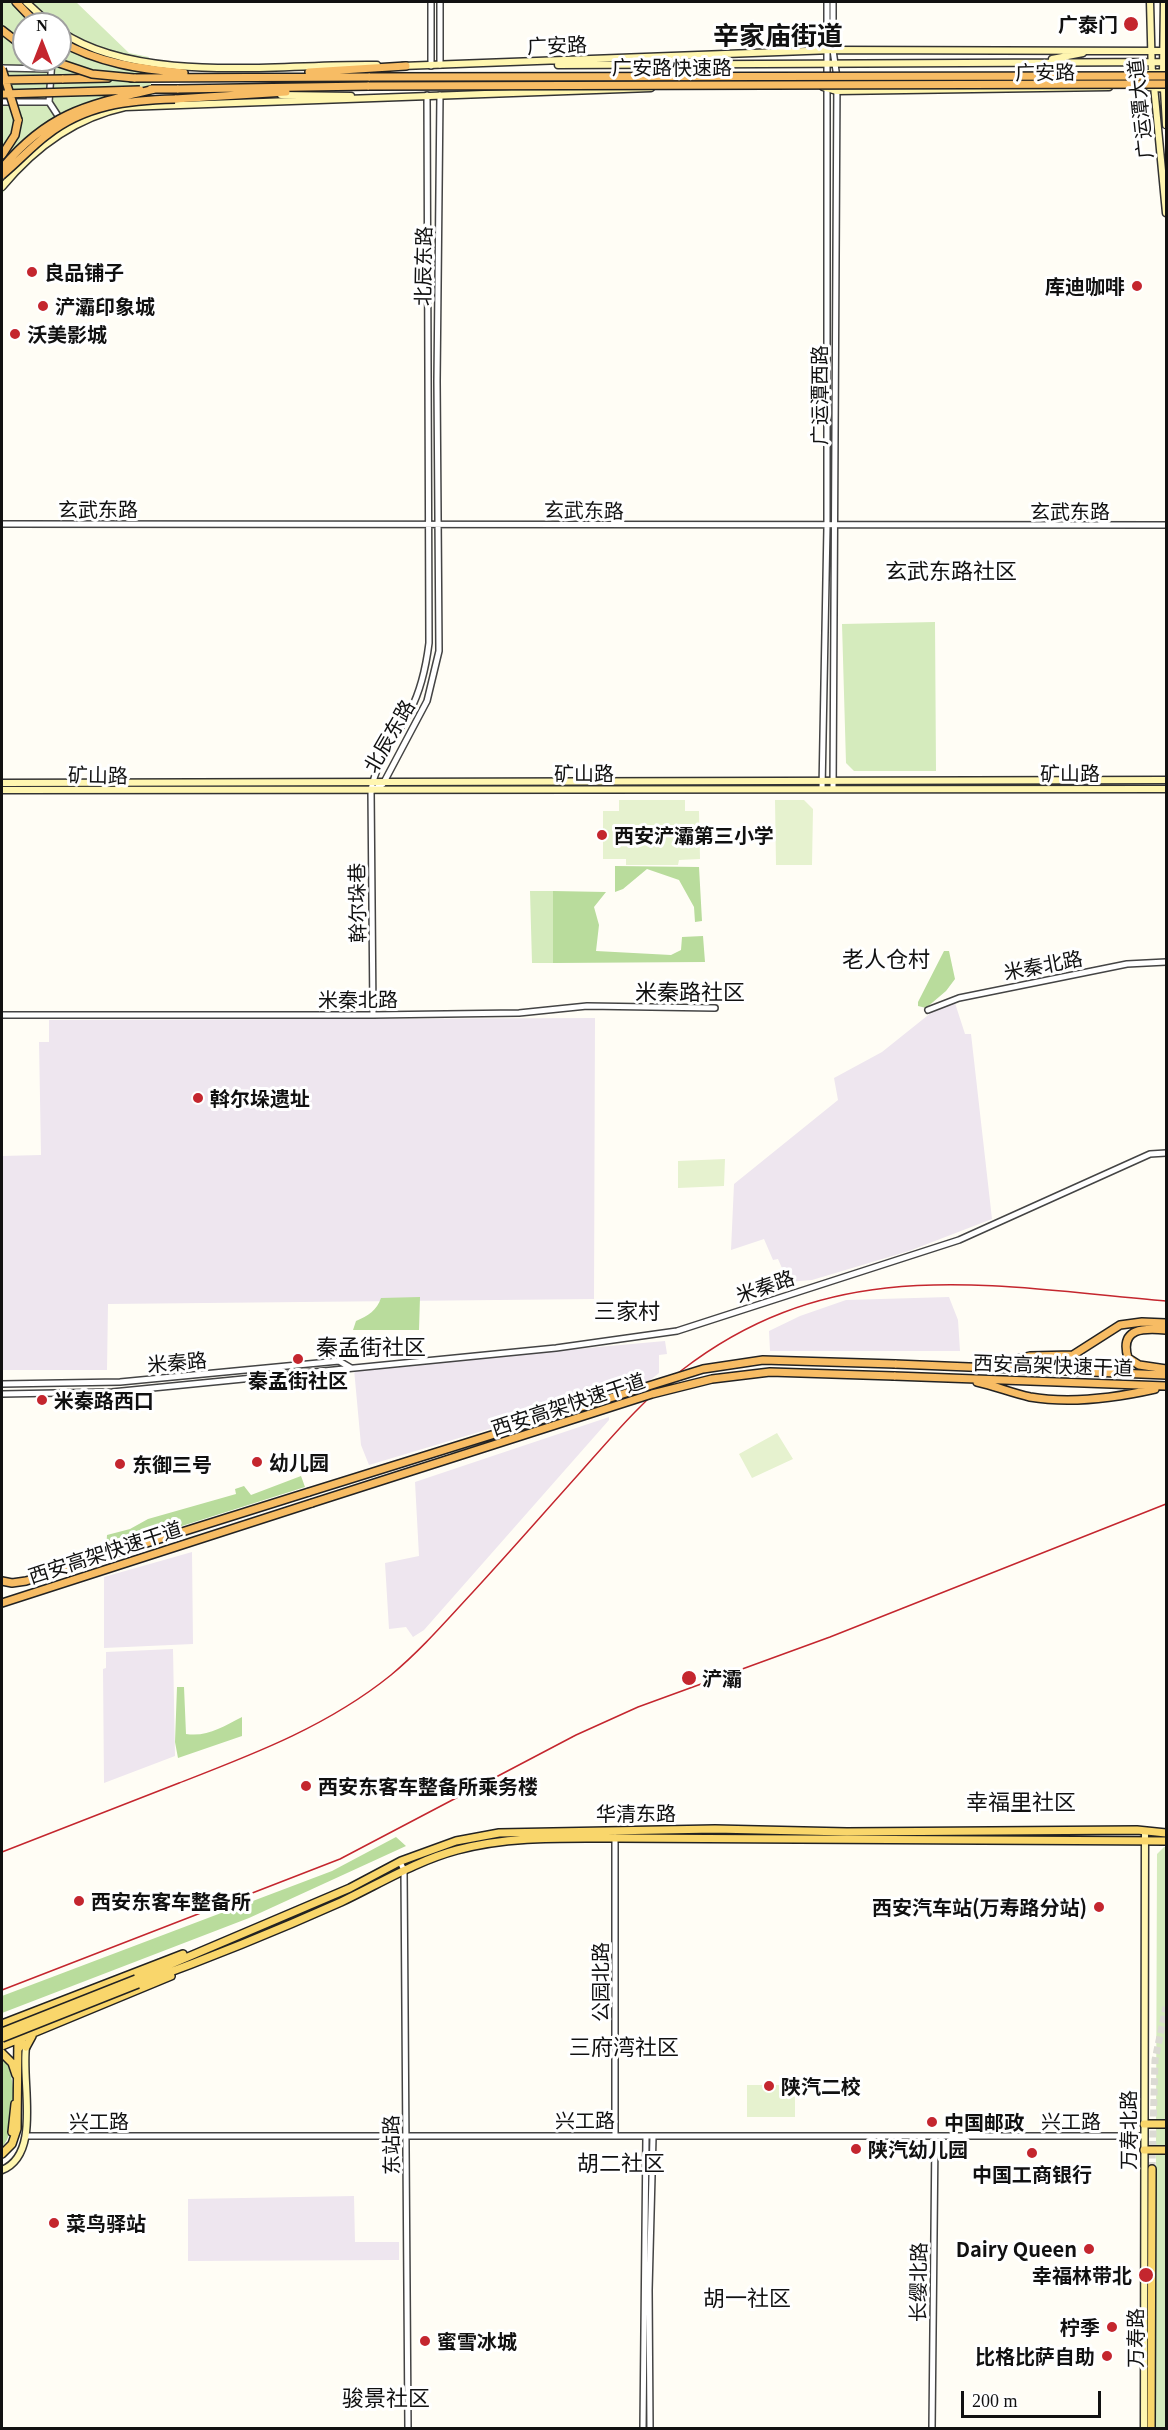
<!DOCTYPE html>
<meta charset="utf-8">
<style>
body{margin:0}
#map{position:relative;width:1168px;height:2430px;overflow:hidden;background:#fffdf5;font-family:Georgia,serif}
canvas{display:block}
.frame{position:absolute;inset:0;border:3px solid #111;pointer-events:none}
.north{position:absolute;left:12px;top:12px;width:60px;height:60px;box-sizing:border-box;background:#fff;border:2px solid #a0a0a0;border-radius:50%;rotate:0deg;font-size:16px;font-weight:700;line-height:24px;text-align:center;color:#111}
.north::after{content:'';display:block;margin:auto;width:21px;height:27px;background:#c4262e;clip-path:polygon(50% 0,100% 100%,50% 72%,0 100%)}
.scale{position:absolute;left:961px;top:2391px;width:140px;height:27px;box-sizing:border-box;border:3px solid #111;border-top:0;padding-left:8px;font-size:18px;line-height:21px;white-space:nowrap;color:#111;-webkit-text-stroke:4px #fff;paint-order:stroke}
</style>
<div id="map">
<canvas width="1168" height="2430"></canvas>
<div class="frame"></div>
<div class="north">N</div>
<div class="scale">200 m</div>
</div>
<script>
const context = document.querySelector('canvas').getContext('2d');
context.lineJoin = 'round';
function fill(path, color) {
  context.fillStyle = color;
  context.fill(path, 'evenodd');
}
function stroke(path, color, width, dash) {
  context.strokeStyle = color;
  context.lineWidth = width;
  context.lineCap = dash ? 'butt' : 'round';
  context.setLineDash(dash || []);
  context.stroke(path);
}
function drawText(font, color, halo, rows, align = 'center') {
  context.font = font + ' Georgia,"Noto Sans SC",serif';
  context.lineWidth = 6;
  context.setLineDash([]);
  context.textBaseline = 'middle';
  context.strokeStyle = halo;
  context.fillStyle = color;
  for (const [text, x, y, turn = 0] of rows) {
    context.save();
    context.translate(x, y);
    context.rotate((+turn || 0) * Math.PI / 180);
    context.textAlign = isNaN(turn) ? turn : align;
    if (halo) context.strokeText(text, 0, 0);
    context.fillText(text, 0, 0);
    context.restore();
  }
}
const industrial = new Path2D(`
 M955,1003l10,31h6l21,185 -83,32 -97,29 -24,2 -10,-23 -5,1 -9,-21 -33,11 3,-66 104,-84 -4,-22 48,-26 50,-40z
 M595,1018l-1,281 -486,5 -1,66h-105v-214l39,-1 -2,-113h10v-22z
 M949,1297l9,23 2,31h-190l-1,-20 31,-15 46,-16z
 M665,1341l2,13 -8,1v18l-10,8 -280,84 -8,-20 -7,-76z
 M609,1417v3l-185,210 -11,7 -7,-10 -17,2 -4,-66 34,-7 -4,-74z
 M192,1552l1,92 -89,4v-71z
 M173,1649l2,107 -71,27 -1,-114 3,-1v-16z
 M354,2196l1,46h44v18l-211,1v-62z`);
const green = new Path2D(`
 M2,2h74l53,51 20,4 4,50c-10,1 -21,2 -32,4 -47,8 -90,47 -119,83zM24,24h36v36h-36z
 M935,622l1,149h-82l-8,-8 -4,-139z
 M530,891h23v72h-21z
 M1164,1847h2v581h-11l2,-574z`);
const forest = new Path2D(`
 M615,866l84,1 3,54 -7,1 -1,-15 -15,-27 -32,-11 -24,20 -8,3z
 M553,891l53,1 -12,15 5,18 -3,26 75,4 10,-5 1,-13 21,-1 2,26 -152,1z
 M944,951h5l6,28 -9,12 -20,17 -8,-2v-4z
 M420,1297l-1,33h-66l3,-9c12,-5 21,-11 25,-23z
 M301,1476l4,11 -199,63 1,-15 23,-6 18,-10 88,-25 -1,-5 9,-3 7,9z
 M177,1687h7l2,47c22,3 36,-7 56,-17v19l-64,22 -3,-16z
 M396,1837l10,9 -157,72 -247,95v-17l330,-125z
 M2,2058c16,11 15,76 0,89z`);
const pitch = new Path2D(`
 M619,800h66v11h14l1,48 -21,1 -1,5h-52v-6h-23v-48h16z
 M775,800h29l9,9 -1,56h-36z
 M725,1159l-1,27 -46,2v-27z
 M777,1433l16,26 -41,19 -13,-24z
 M747,2085h48v32h-48z`);
const primaryTunnel = new Path2D(`
 M1152,2169l3,-109 11,-53`);
const tertiary = new Path2D(`
 M431,2v64
 M440,2v63
 M833,2v48l4,28 -4,711
 M52,60l-3,42 13,20
 M2,68l48,1
 M2,102h47
 M2,524l1164,1
 M822,789l5,-262v-525
 M373,790l10,-6 44,-83 12,-50 -2,-270 3,-286
 M928,1010l31,-12 168,-34 39,-2
 M2,1015h371l146,-2 68,-7 128,2
 M373,1015l-2,-225c5,-28 26,-54 39,-79 11,-21 16,-44 19,-68l-2,-548
 M2,1384l118,-2 219,-21 12,7
 M2,1394l110,-2 444,-44 121,-17 282,-91 191,-86 16,-1
 M400,1862l4,8 4,558
 M615,2135v-298
 M26,2136h1118
 M643,2428l3,-291
 M650,2428l-1,-138 4,-153
 M932,2428l3,-292`);
const secondary = new Path2D(`
 M26,2l24,22
 M1150,2l2,74
 M1164,2l-1,70 3,53
 M60,31c80,55 224,32 317,34
 M1052,59l31,-6
 M558,65l608,-3
 M402,66l431,-16 333,1
 M1148,73l18,-1
 M639,83l31,-4
 M1154,86l12,127
 M823,87l14,4 272,-4
 M1149,87l17,2
 M281,95l70,1
 M2,187c33,-40 72,-69 123,-80l526,-19
 M2,783l1164,-3
 M2,790l1164,-1
 M2,2170c40,-16 19,-87 24,-123
 M1144,2428l1,-597`);
const primary = new Path2D(`
 M136,1979l214,-91 51,-27 55,-20 43,-8 216,-4 132,3 290,-2 29,3
 M138,1984c69,-25 136,-52 203,-82 38,-18 75,-41 116,-52 52,-14 105,-12 158,-12l551,3
 M2,2024l181,-70
 M2,2046l169,-70
 M19,2048l4,-5 3,4 6,-11
 M2,2053l10,10 4,12
 M1144,2124h22
 M12,2132l3,-28
 M1144,2150h22
 M2,2154l10,-10 5,-15 1,-93
 M1151,2428l1,-259`);
const trunk = new Path2D(`
 M16,2l21,22
 M2,30l22,17
 M60,41c37,22 81,28 124,32
 M309,72l97,-6
 M131,78l239,-1
 M62,79l46,-1
 M177,89l192,-3
 M175,99l111,-7
 M2,155l13,-20 3,-15
 M1166,1330c-21,-2 -47,-3 -38,28l11,7 27,4
 M895,1364l271,11
 M991,1365l39,-9 43,-1 47,-30 22,-3 24,1
 M894,1376l272,10
 M977,1382c18,4 35,11 53,15 41,7 85,1 125,-8
 M2,1581l10,2 14,-2 283,-89
 M2,1603l310,-100`);
const rail = new Path2D(`
 M2,1852c59,-23 118,-46 177,-69 75,-29 149,-57 212,-108 30,-25 55,-54 81,-82 36,-39 70,-78 105,-117 33,-37 65,-76 105,-106 153,-118 308,-84 484,-69
 M2,1990l338,-131 236,-124 62,-28 192,-70 336,-133`);
const primaryBridge = new Path2D(`
 M2,2032l134,-53
 M2,2038l136,-54`);
const trunkBridge = new Path2D(`
 M50,60l42,14 42,4
 M2,69l16,51
 M370,77l796,-1
 M2,80l60,-1
 M369,86l797,-2
 M151,89h26
 M2,94l138,-4
 M2,168c47,-56 85,-63 153,-79
 M2,175c16,-13 29,-28 45,-40 38,-30 82,-35 128,-36
 M309,1492l394,-123 60,-9 132,4
 M312,1503l340,-109 60,-15 58,-7 124,4`);
const markers = [
 [1131,24,8,"#c4262e"],
 [32,272,6,"#c4262e"],
 [1137,286,6,"#c4262e"],
 [43,306,6,"#c4262e"],
 [15,334,6,"#c4262e"],
 [602,835,6,"#c4262e"],
 [198,1098,6,"#c4262e"],
 [298,1359,6,"#c4262e"],
 [42,1400,6,"#c4262e"],
 [257,1462,6,"#c4262e"],
 [120,1464,6,"#c4262e"],
 [689,1678,8,"#c4262e"],
 [306,1786,6,"#c4262e"],
 [79,1901,6,"#c4262e"],
 [1099,1907,6,"#c4262e"],
 [769,2086,6,"#c4262e"],
 [932,2122,6,"#c4262e"],
 [856,2149,6,"#c4262e"],
 [1032,2153,6,"#c4262e"],
 [54,2223,6,"#c4262e"],
 [1089,2249,6,"#c4262e"],
 [1146,2275,8,"#c4262e"],
 [1112,2327,6,"#c4262e"],
 [425,2341,6,"#c4262e"],
 [1107,2356,6,"#c4262e"]
];
const poiNames = [
 ["广泰门",1118,24,"right"],
 ["良品铺子",44,272],
 ["库迪咖啡",1125,286,"right"],
 ["浐灞印象城",55,306],
 ["沃美影城",27,334],
 ["西安浐灞第三小学",614,835],
 ["斡尔垛遗址",210,1098],
 ["秦孟街社区",298,1380,"center"],
 ["米秦路西口",54,1400],
 ["幼儿园",269,1462],
 ["东御三号",132,1464],
 ["浐灞",702,1678],
 ["西安东客车整备所乘务楼",318,1786],
 ["西安东客车整备所",91,1901],
 ["西安汽车站(万寿路分站)",1087,1907,"right"],
 ["陕汽二校",781,2086],
 ["中国邮政",944,2122],
 ["陕汽幼儿园",868,2149],
 ["中国工商银行",1032,2174,"center"],
 ["菜鸟驿站",66,2223],
 ["Dairy Queen",1077,2249,"right"],
 ["幸福林带北",1132,2275,"right"],
 ["柠季",1100,2327,"right"],
 ["蜜雪冰城",437,2341],
 ["比格比萨自助",1095,2356,"right"]
];
const streetNames = [
 ["广安路",557,45,-2],
 ["广安路快速路",672,67],
 ["广安路",1045,72,-1],
 ["广运潭大道",1140,109,-96],
 ["北辰东路",423,266,-89],
 ["广运潭西路",819,395,-90],
 ["玄武东路",98,509],
 ["玄武东路",584,510,1],
 ["玄武东路",1070,511],
 ["北辰东路",389,736,-60],
 ["矿山路",584,773],
 ["矿山路",1070,773],
 ["矿山路",98,775,1],
 ["幹尔垛巷",357,903,-91],
 ["米秦北路",1043,965,-11],
 ["米秦北路",358,999],
 ["米秦路",765,1286,-19],
 ["米秦路",177,1362,-5],
 ["西安高架快速干道",1053,1365,2],
 ["西安高架快速干道",568,1404,-18],
 ["西安高架快速干道",105,1552,-18],
 ["华清东路",636,1813],
 ["公园北路",600,1982,-90],
 ["兴工路",585,2120],
 ["兴工路",99,2121],
 ["兴工路",1071,2121],
 ["万寿北路",1128,2130,-90],
 ["东站路",391,2145,-91],
 ["长缨北路",918,2282,-89],
 ["万寿路",1135,2338,-90]
];
const quarterNames = [
 ["玄武东路社区",951,571],
 ["老人仓村",886,959],
 ["米秦路社区",690,992],
 ["三家村",627,1311],
 ["秦孟街社区",371,1347],
 ["幸福里社区",1021,1802],
 ["三府湾社区",624,2047],
 ["胡二社区",621,2163],
 ["胡一社区",747,2298],
 ["骏景社区",386,2398]
];
const districtNames = [
 ["辛家庙街道",778,35]
];
fill(industrial, '#eee6ef');
fill(green, '#d5ebbd');
fill(forest, '#b9dc9c');
fill(pitch, '#e6f2cf');
stroke(primaryTunnel, '#dbdad3', 7, [7, 3.5]);
stroke(tertiary, '#444', 8);
stroke(secondary, '#333', 9);
stroke(primary, '#222', 10);
stroke(trunk, '#222', 10);
stroke(tertiary, '#fff', 5);
stroke(secondary, '#fff6b0', 6);
stroke(primary, '#f9d66b', 7);
stroke(trunk, '#f7bc64', 7);
stroke(rail, '#c4262e', 1.5);
stroke(primaryBridge, '#222', 10, []);
stroke(trunkBridge, '#222', 10, []);
stroke(primaryBridge, '#f9d66b', 7);
stroke(trunkBridge, '#f7bc64', 7);
for (const [x, y, r, color] of markers) {
  const dot = new Path2D();
  dot.arc(x, y, r, 0, 2 * Math.PI);
  context.fillStyle = color;
  context.fill(dot);
  stroke(dot, '#fff', 2);
}
drawText('bold 20px', '#111', '#fff', poiNames, 'left');
drawText('20px', '#111', '#fff', streetNames);
drawText('22px', '#111', '#fff', quarterNames);
drawText('bold 26px', '#111', '#fff', districtNames);
</script>
